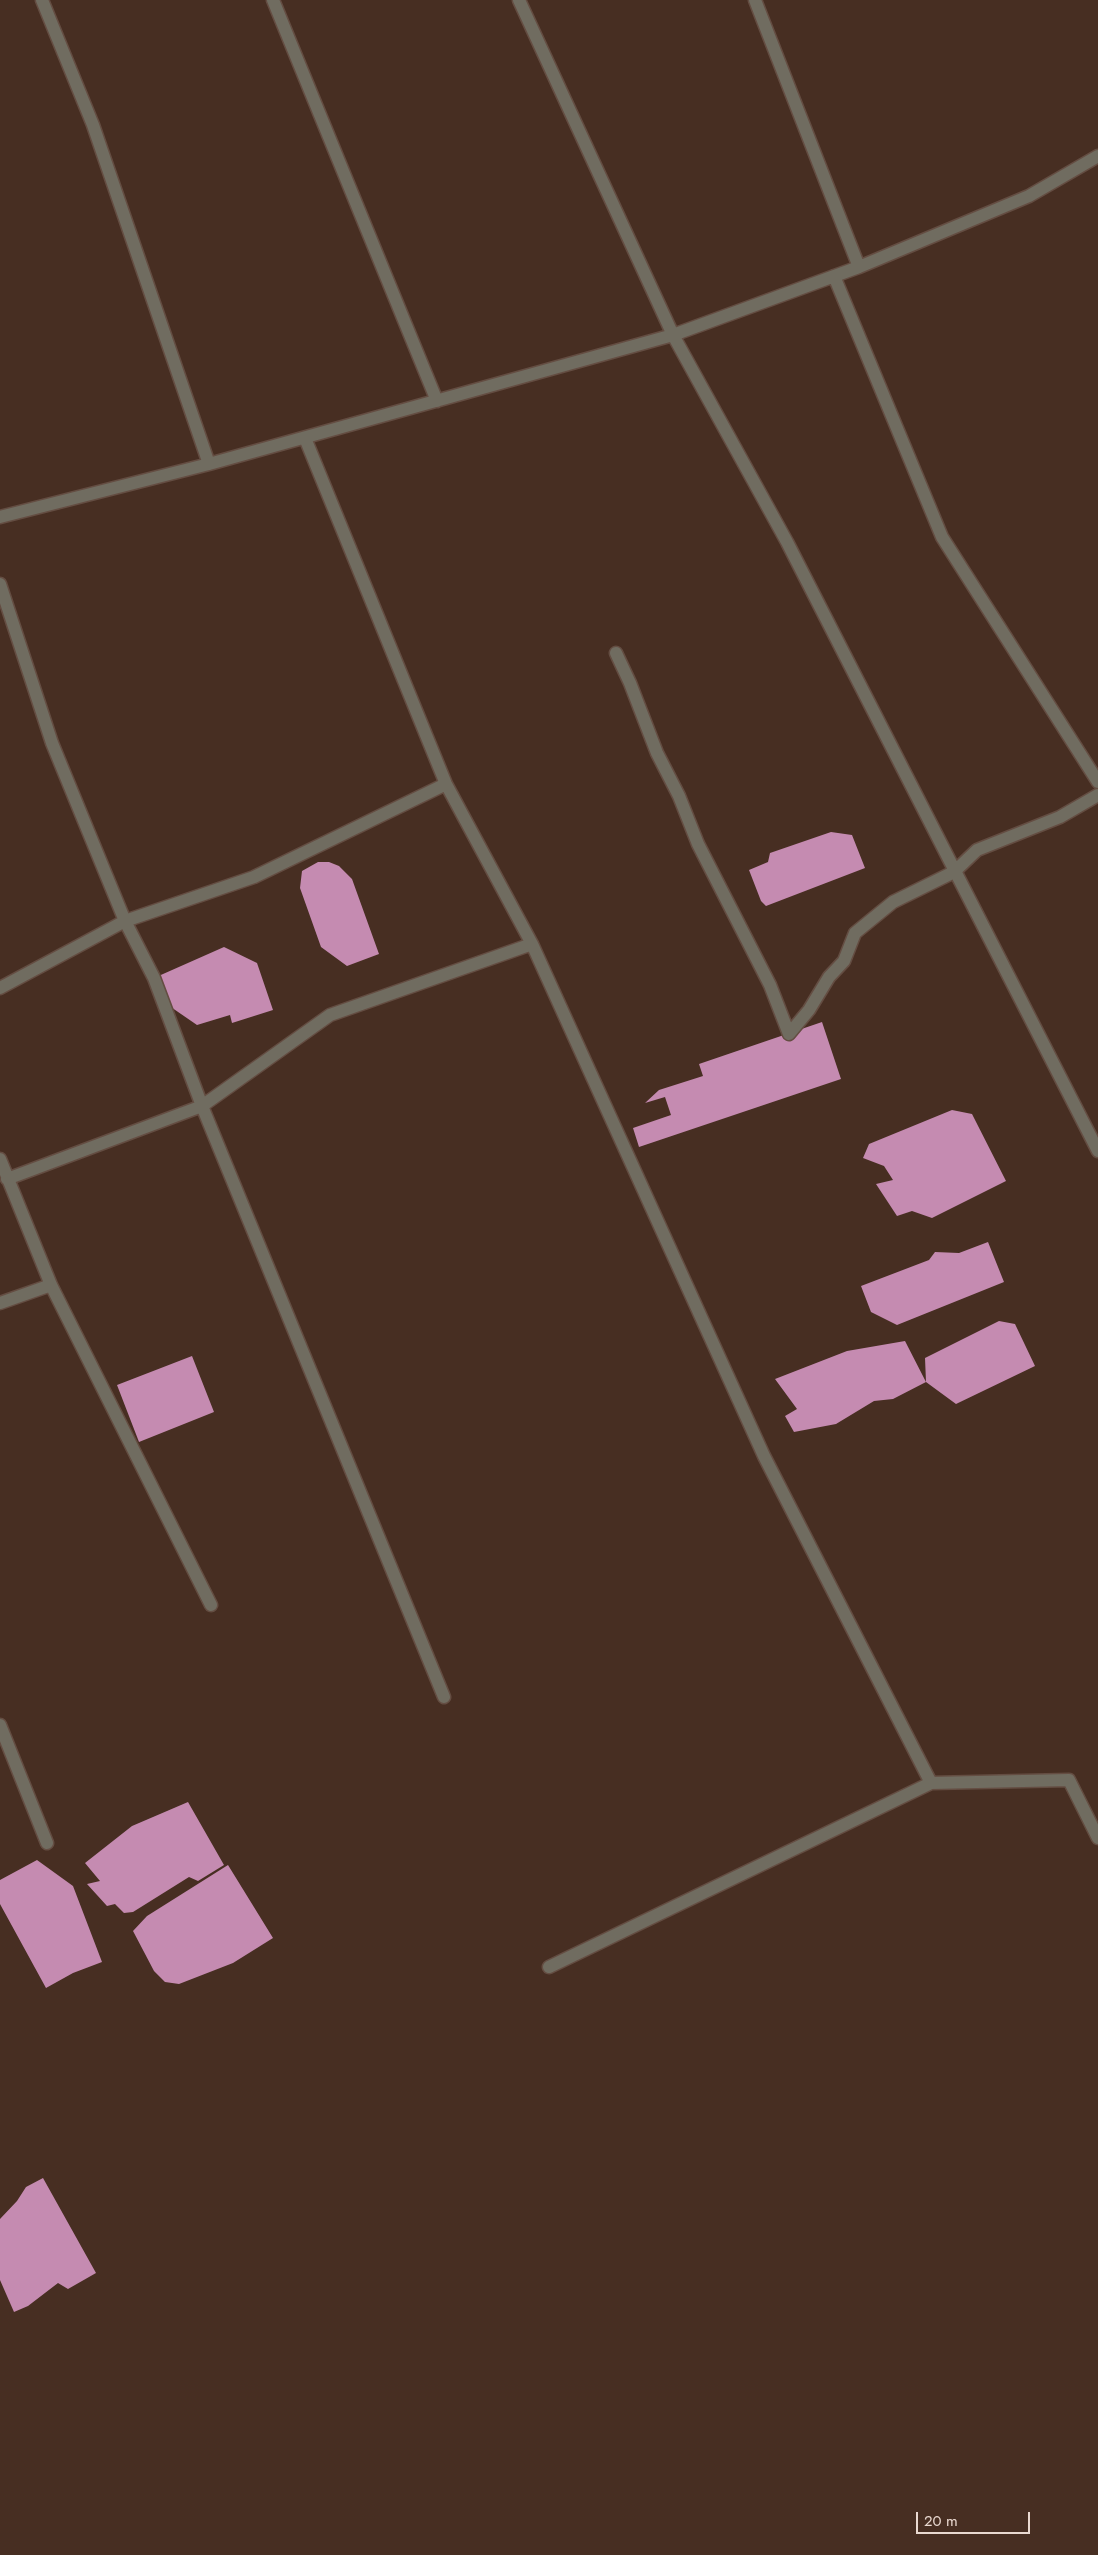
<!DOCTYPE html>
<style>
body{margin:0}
#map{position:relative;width:1098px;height:2555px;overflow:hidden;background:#472e22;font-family:Jost,sans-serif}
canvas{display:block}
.scale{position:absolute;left:916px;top:2512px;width:114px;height:22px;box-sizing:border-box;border:2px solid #ead9d1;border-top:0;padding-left:6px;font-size:15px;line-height:18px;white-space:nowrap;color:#ead9d1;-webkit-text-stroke:4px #472e22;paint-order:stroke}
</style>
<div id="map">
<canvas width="1098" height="2555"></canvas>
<div class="scale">20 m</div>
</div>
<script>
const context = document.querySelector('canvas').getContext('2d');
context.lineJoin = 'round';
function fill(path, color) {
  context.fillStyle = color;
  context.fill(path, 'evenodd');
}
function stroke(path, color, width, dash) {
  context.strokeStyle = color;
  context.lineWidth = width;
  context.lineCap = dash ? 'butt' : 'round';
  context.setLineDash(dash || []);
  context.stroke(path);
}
const building = new Path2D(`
 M831,832l21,3 13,33 -99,38 -5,-5 -12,-31 19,-8 2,-9z
 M318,862h11l10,4 13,13 27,75 -32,12 -26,-19 -21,-59 2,-17z
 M224,947l33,16 16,47 -41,13 -2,-8 -33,10 -32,-22 -11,-25z
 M822,1022l19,57 -202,68 -6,-19 38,-13 -6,-18 -20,6 14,-13 44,-14 -4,-12z
 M952,1110l20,4 34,67 -74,37 -20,-7 -15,5 -21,-32 17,-4 -9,-14 -21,-8 6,-14z
 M988,1242l16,40 -107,43 -26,-13 -10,-26 68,-26 6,-8 24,1z
 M999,1321l16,3 20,42 -79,38 -30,-22 -1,-24z
 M905,1341l21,41 -33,17 -19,2 -38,23 -42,8 -9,-16 12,-7 -22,-30 72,-28z
 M192,1356l22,56 -75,30 -22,-57z
 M188,1802l36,63 -26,16 -9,-4 -56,35 -9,1 -9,-9 -8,2 -20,-22 13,-3 -15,-18 47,-37z
 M37,1860l36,26 29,76 -29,11 -27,15 -46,-84v-24z
 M228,1865l45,73 -40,25 -54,21 -14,-2 -11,-11 -21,-40 14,-15z
 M43,2178l53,95 -28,16 -10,-6 -30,23 -14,6 -14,-32v-61l17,-18 9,-14z`);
const minor = new Path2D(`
 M42,0l51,125 116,339
 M273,0l164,401
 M519,0l154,335 114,207 311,609
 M859,267l170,-71 69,-40
 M834,276l108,261 156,245
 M305,438l141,346 86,160 232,512 167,327 -382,184
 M0,517l209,-53 464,-129 186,-68 -104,-267
 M0,584l52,159 73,178 29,57 48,128 242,591
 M616,653l14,30 27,70 22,43 19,48 72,141 19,49 20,-24 20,-33 15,-16 11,-28 38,-31 61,-30 23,-22 83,-33 38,-22
 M0,988l125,-67 129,-44 192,-93
 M0,1159l51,126 160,320
 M7,1179l195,-73 128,-91 202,-71
 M0,1303l51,-18
 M0,1725l47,118
 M931,1783l138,-3 29,58`);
fill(building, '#c58bb1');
stroke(minor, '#644d42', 15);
stroke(minor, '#706c60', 12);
</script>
